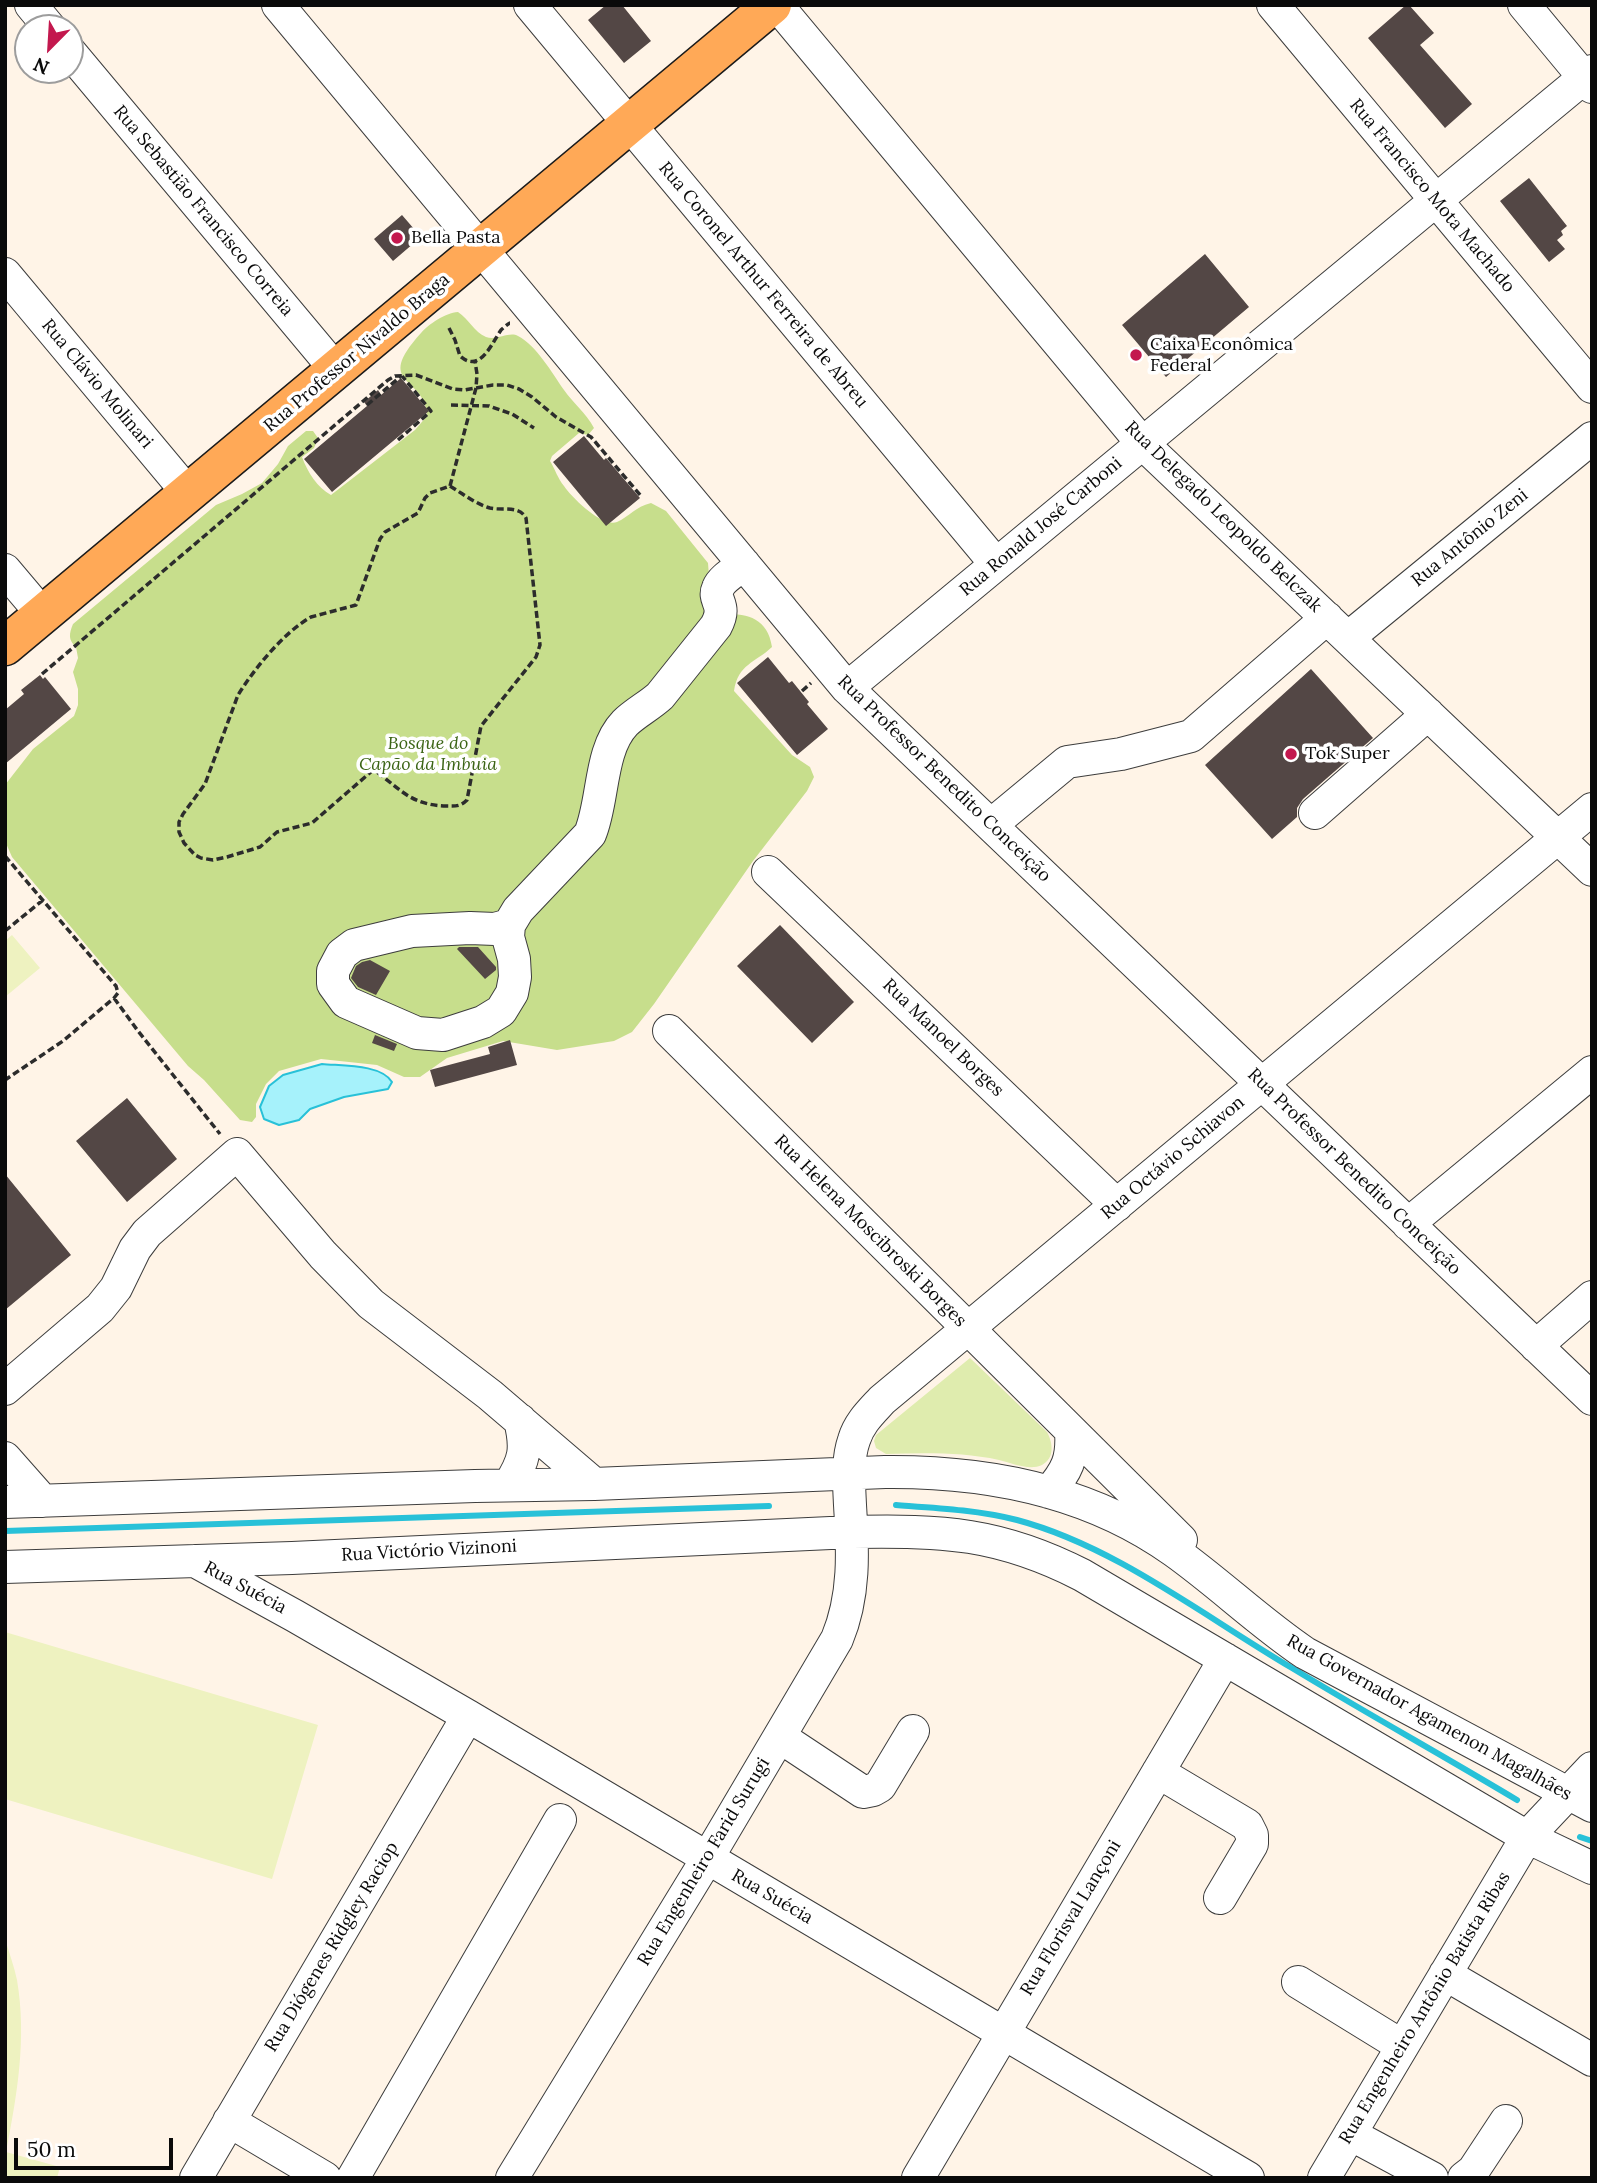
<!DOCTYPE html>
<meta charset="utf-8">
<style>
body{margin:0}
#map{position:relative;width:1597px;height:2183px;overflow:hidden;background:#fff4e7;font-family:Lora,serif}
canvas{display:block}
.frame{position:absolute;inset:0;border:7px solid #0a0a0a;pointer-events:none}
.north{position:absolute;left:14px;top:14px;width:70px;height:70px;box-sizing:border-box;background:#fff;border:2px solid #9d9d9d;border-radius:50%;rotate:204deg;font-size:19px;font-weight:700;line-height:28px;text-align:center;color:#0a0a0a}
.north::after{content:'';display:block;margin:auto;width:24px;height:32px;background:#c3184e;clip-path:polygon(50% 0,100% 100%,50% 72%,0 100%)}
.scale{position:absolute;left:14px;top:2138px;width:159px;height:32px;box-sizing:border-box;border:4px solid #0a0a0a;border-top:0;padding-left:9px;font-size:21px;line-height:24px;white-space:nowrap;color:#0a0a0a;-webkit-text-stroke:5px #fff;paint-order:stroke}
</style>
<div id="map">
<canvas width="1597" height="2183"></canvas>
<div class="frame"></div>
<div class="north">N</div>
<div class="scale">50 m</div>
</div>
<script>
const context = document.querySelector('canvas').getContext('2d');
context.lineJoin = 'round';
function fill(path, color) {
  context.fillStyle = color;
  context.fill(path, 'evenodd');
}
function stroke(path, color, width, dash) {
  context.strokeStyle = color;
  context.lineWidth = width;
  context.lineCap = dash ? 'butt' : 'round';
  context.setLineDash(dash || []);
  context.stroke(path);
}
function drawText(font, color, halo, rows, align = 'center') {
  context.font = font + ' Lora,serif';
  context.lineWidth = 7;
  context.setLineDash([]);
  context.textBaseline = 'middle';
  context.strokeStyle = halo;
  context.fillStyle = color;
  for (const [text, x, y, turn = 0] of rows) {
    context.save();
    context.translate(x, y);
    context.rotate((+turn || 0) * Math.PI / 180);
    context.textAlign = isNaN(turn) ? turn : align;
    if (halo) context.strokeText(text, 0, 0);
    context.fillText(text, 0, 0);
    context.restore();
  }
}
const green = new Path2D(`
 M970,1358l77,74c6,11 8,26 -5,33 -13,6 -30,-2 -43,-5 -37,-8 -74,-7 -113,-6l-10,-6 -2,-7 2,-6z`);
const forest = new Path2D(`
 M458,312c11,7 16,20 28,25 11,4 23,-6 32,-1 19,10 34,37 46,54 9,13 22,23 30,38l-6,7 -9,-2 -27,23 -2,5c5,8 8,18 14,25 8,12 39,42 53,36 13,-6 18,-15 34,-19l15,8 42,52 2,26 7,25c26,-1 50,1 55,33 -17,16 -34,17 -38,44l58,64 18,12 4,10 -7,14 -54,70 -99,143 -22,28 -18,9 -57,9 -54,-9 -56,17 -27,19h-16l-27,-12 -56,-6 -42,12 -13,13 -10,20v13l-4,5 -12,-2 -36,-40 -16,-14 -176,-209 -7,-16v-56l28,-36 41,-33 4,-11v-16l-5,-17 5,-14 -2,-11c-8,-7 -7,-13 -3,-23l143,-119 26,-11 20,-11 16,-19 10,-18 18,-15h7l5,7 -4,10 -12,9c6,16 15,30 29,38l84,-65 12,-14c-1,-41 -55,-29 -6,-83 8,-9 24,-20 37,-21z`);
const pitch = new Path2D(`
 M12,935l28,33 -35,29v-56z
 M5,1632l313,93 -46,154 -267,-80z
 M5,1939c4,13 9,27 12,41 10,59 0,115 -11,172l54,15 -3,11h-52z`);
const water = new Path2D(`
 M322,1064c20,2 59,0 70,18l-4,7 -44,8 -34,12 -11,11 -20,5 -15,-6 -4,-12 9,-21 14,-11z`);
const stream = new Path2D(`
 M896,1505c41,3 81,5 121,15 98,26 188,97 275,148 74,45 150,87 225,132
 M5,1531l764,-25
 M1580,1837l12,4`);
const building = new Path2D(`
 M606,5h16l29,36 -27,22 -36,-43z
 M1406,5h3l25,28 -14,12 52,59 -27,24 -77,-90z
 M1529,178l38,48 -6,5 2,4 -6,5 8,9 -16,13 -49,-61z
 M402,215l19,22 -28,24 -19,-22z
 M1205,254l44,53 -83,70 -44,-52z
 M401,378l28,33 -97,81 -28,-33 63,-53 -3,-4 14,-12 3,5z
 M584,436l20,24 2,-2 34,40 -34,28 -53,-64z
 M768,657l21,26 3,-2 17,21 -2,2 21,25 -31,26 -60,-72z
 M1311,669l62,69 -70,61 -6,9v9l-25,22 -67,-74z
 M40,675l3,4 2,-2 26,32 -66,55v-54l19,-16 -3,-4z
 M780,925l74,77 -42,41 -75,-77z
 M459,947h19l18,20v3l-11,9 -28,-30z
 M370,960l20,11 -14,24 -18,-8 -7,-9 5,-12 6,-4z
 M375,1035l22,9 -3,7 -22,-8z
 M510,1040l7,25 -82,22 -5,-17 60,-16 -2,-7z
 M127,1098l50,61 -50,43 -51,-61z
 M5,1174l66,81 -66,55z`);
const path = new Path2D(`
 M449,328l6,12 5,16c20,18 32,-13 41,-26 1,-1 8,-7 9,-7
 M367,405l33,-28
 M451,405l38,1 23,8 22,14
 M398,440l33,-29 -29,-35
 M450,486c13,8 26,18 40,22 13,3 29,-3 36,10l14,127 -4,12 -55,69 -14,74c-7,7 -12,6 -21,6 -34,-1 -44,-15 -69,-34l-5,-1 -60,52 -35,9 -17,15 -33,10 -14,3 -12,-2 -6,-3 -11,-12 -5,-11v-10l4,-8 22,-30 33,-89c17,-27 45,-62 73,-78l45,-12 24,-66 5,-7 33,-19 7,-15 5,-5z
 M450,486l26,-98 1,-14 -2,-13
 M42,674l346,-294 7,-4 21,-1 37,14 11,1 29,-5h14l12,4 13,8 24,20 35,20 50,59
 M802,691l9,-8
 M5,856l111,130 2,7 -4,5 -51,43 -58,39
 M5,931l38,-31
 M114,998l24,33 82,103`);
const minor = new Path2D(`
 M31,5l19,23
 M278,5l569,683 745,711
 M530,5l466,559
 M777,5l365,438 450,427
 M1273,5l319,382
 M1524,5l68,82
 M70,52l266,318
 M5,274l183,219
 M5,570l38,45
 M1348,638l244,-200
 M847,688l745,-617
 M1315,813l113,-99
 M991,825l76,-63 54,-8 70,-18 136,-118
 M768,872l349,333
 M509,925l-14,4 -25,-1 -58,3 -58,14 -12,9 -9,17v13l13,18 71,31 26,2 40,-13 18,-11 11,-18 3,-16 -1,-18 -6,-22 1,-12 9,-15 72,-76c14,-33 9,-84 35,-111 10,-10 24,-17 35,-27l56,-70c12,-22 -4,-25 2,-38 4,-10 18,-17 26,-24
 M669,1031l512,509
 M1408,1224l184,-152
 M1536,1346l56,-49
 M5,1389l95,-81 16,-20 19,-39 12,-16 90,-79 86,101 48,49 119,91 104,89
 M5,1458l38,43
 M509,1485c16,-25 18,-36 11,-65
 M1049,1492c18,-21 24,-33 22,-61
 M5,1502l470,-16 119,-2 291,-12c102,-1 205,19 289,79 45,32 85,71 131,102l287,153
 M195,1561l100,55 173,100 780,462
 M5,1567l287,-9 560,-26c90,-2 148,1 230,43l445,262 65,31
 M780,1737l83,55 10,-2 7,-4 33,-55
 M1158,1772l89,53 5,10v9l-32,54
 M1445,1974l147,86
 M1298,1982l104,64
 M229,2121l96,57
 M1350,2134l82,44
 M196,2178l272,-462
 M353,2178l207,-358
 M512,2178l195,-319 130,-220c18,-43 16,-88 13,-134 -1,-22 -3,-45 4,-65 5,-17 17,-28 28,-40l710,-591
 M918,2178l307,-519
 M1324,2178l203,-341 65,-69
 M1464,2178l9,-7 33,-50`);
const major = new Path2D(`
 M5,646l767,-641`);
const markers = [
 [397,238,7,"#c3184e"],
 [1136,355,7,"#c3184e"],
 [1291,754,7,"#c3184e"]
];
const streetNames = [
 ["Rua Francisco Mota Machado",1432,196,50],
 ["Rua Sebastião Francisco Correia",203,211,50],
 ["Rua Coronel Arthur Ferreira de Abreu",763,285,50],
 ["Rua Professor Nivaldo Braga",357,353,-40],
 ["Rua Clávio Molinari",97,384,50],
 ["Rua Delegado Leopoldo Belczak",1223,517,44],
 ["Rua Ronald José Carboni",1041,527,-40],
 ["Rua Antônio Zeni",1470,538,-39],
 ["Rua Professor Benedito Conceição",944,779,44],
 ["Rua Manoel Borges",943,1038,44],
 ["Rua Octávio Schiavon",1173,1158,-40],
 ["Rua Professor Benedito Conceição",1354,1172,44],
 ["Rua Helena Moscibroski Borges",870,1231,45],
 ["Rua Victório Vizinoni",429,1551,-3],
 ["Rua Suécia",245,1588,28],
 ["Rua Governador Agamenon Magalhães",1429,1718,29],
 ["Rua Engenheiro Farid Surugi",704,1862,-59],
 ["Rua Suécia",772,1897,30],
 ["Rua Florisval Lançoni",1071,1918,-59],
 ["Rua Diógenes Ridgley Raciop",332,1947,-59],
 ["Rua Engenheiro Antônio Batista Ribas",1425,2008,-59]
];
const poiNames = [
 ["Bella Pasta",411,238],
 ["Caixa Econômica",1150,345],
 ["Federal",1150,366],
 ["Tok Super",1305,754]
];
const parkNames = [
 ["Bosque do",428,744],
 ["Capão da Imbuia",428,765]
];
fill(green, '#dfecae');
fill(forest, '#c7de8c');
fill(pitch, '#eef2c0');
fill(water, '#a6f2fb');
stroke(water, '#28c1d8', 2);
stroke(stream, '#28c1d8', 6);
fill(building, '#534745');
stroke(minor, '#3d3d3d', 34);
stroke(major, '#1b1b1b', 41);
stroke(path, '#2c2c2c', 3.5, [7, 3.5]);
stroke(minor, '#fff', 32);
stroke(major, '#ffa957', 38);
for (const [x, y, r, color] of markers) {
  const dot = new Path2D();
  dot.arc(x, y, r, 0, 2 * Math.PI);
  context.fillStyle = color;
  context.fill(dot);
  stroke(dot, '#fff', 2.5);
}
drawText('18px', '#0a0a0a', '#fff', streetNames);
drawText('18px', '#0a0a0a', '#fff', poiNames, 'left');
drawText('italic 18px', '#3c6516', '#fff', parkNames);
</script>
